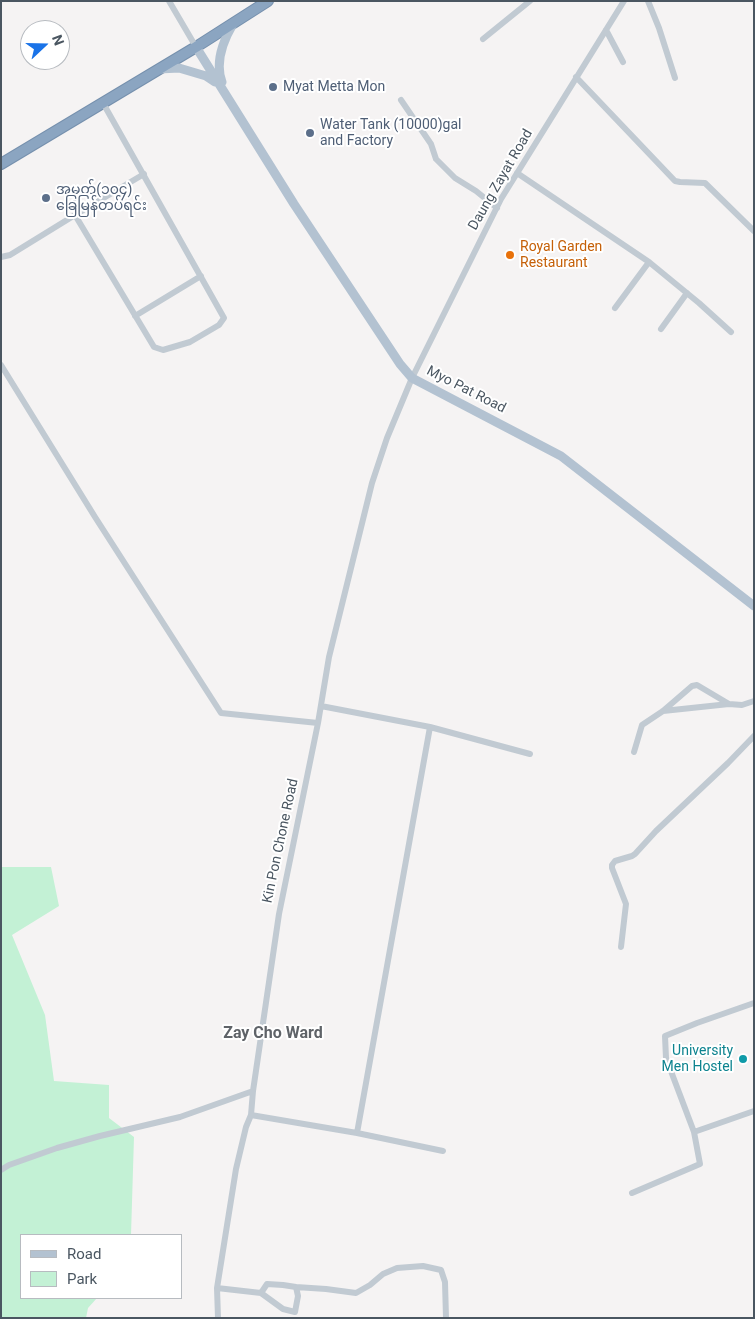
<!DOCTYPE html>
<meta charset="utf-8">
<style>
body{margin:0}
#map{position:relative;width:755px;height:1319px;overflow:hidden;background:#f5f3f3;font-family:Roboto,sans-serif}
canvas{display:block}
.frame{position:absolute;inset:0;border:2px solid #4a5661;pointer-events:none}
.legend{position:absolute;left:20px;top:1234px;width:162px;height:65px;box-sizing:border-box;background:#fff;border:1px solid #b7bbc0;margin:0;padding:6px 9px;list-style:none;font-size:15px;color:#4a5661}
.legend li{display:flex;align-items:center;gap:10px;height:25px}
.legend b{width:25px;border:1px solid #b7bbc0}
.north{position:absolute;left:20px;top:20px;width:50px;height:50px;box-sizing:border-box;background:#fff;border:1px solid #b7bbc0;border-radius:50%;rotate:69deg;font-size:14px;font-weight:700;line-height:20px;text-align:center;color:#4a5661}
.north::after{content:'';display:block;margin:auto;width:18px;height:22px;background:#1a73e8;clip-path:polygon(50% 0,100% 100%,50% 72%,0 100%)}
</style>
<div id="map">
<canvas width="755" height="1319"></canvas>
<div class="frame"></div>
<ul class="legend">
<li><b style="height:6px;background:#b3c2d1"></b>Road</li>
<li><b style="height:14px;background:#c3f1d5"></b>Park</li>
</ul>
<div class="north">N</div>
</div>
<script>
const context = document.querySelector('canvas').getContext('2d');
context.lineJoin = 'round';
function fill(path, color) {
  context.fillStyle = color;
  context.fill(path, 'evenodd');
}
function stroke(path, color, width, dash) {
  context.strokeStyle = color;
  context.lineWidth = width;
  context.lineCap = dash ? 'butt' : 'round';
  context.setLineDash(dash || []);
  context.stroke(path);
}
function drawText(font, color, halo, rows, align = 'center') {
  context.font = font + ' Roboto,"Noto Sans Myanmar",sans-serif';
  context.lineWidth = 4;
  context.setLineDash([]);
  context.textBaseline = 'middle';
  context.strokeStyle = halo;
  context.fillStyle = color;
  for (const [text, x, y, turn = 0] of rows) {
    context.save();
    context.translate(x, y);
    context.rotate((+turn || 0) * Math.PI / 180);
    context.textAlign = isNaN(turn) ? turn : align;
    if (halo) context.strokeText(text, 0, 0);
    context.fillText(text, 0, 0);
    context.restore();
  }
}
const green = new Path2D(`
 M1,867h50l8,39 -47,29 33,80 9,66 55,4v33l25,19 -3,98h-110v63h76l-9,10 -2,10h-85z`);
const minor = new Path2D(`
 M169,1l27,46
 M648,1l11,27 16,50
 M606,30l17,32
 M483,39l47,-38
 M576,77l99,104 5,1 25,1 49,48
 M401,100l30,44 5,15 19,19 21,13 21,17
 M517,173l132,89 50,41 32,29
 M75,215l79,132 9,3 27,-8 29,-17 5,-7 -121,-215
 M1,257l9,-2 65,-40 69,-41
 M615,308l34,-46
 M135,316l66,-40
 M661,329l26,-36
 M1,365l94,152 126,196 97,10
 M321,706l109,21 100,27
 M663,711l66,-7 13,1 12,-4
 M634,752l8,-27 21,-14 29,-25 5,-1 32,19
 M621,947l5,-43 -14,-36v-3l3,-4 17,-5 3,-2 21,-23 72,-68 26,-27
 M251,1115l106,18 86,18
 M694,1132l60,-21
 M357,1133l73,-406
 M1,1170l8,-5 48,-17 43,-12 80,-19 73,-26
 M632,1193l68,-29 -6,-32 -28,-74 -1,-22 32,-13 57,-20
 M296,1287l30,2 30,4 14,-8 13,-11 14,-6 26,-2 18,4 4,12 1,36
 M217,1288l44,5 22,16 12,3 3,-16 -2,-9 -13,-2 -16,-1 -6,9
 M218,1318l-1,-30 19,-119 10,-42 5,-12 2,-24 26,-177 39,-191 11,-66 43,-174 15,-45 25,-60 89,-179 123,-198`);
const major = new Path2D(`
 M196,47l98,157 106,160 12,14 149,78 193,150
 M159,69l20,-1 27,8 9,6
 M222,82c-7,-19 1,-41 11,-58`);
const highway = new Path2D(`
 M1,164l195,-117 72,-46`);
const markers = [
 [273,87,5,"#5c6f8a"],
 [310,133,5,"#5c6f8a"],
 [46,198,5,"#5c6f8a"],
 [510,255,5,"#e8710a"],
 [743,1059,5,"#0f9aa8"]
];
const serviceNames = [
 ["Myat Metta Mon",283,87],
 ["Water Tank (10000)gal",320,125],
 ["and Factory",320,141],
 ["အမှတ်(၁၀၄)",56,190],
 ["ခြေမြန်တပ်ရင်း",56,206]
];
const streetNames = [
 ["Daung Zayat Road",501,180,-60],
 ["Myo Pat Road",466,390,27],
 ["Kin Pon Chone Road",281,841,-78]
];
const foodNames = [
 ["Royal Garden",520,247],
 ["Restaurant",520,263]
];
const cultureNames = [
 ["University",733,1051],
 ["Men Hostel",733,1067]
];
const quarterNames = [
 ["Zay Cho Ward",273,1034]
];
fill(green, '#c3f1d5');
stroke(highway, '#7690ad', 12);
stroke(minor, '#c1cad2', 6);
stroke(major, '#b3c2d1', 9);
stroke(highway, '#8ba5c1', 10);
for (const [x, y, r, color] of markers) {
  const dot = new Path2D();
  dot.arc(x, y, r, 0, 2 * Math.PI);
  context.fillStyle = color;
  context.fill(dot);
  stroke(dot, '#fff', 2);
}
drawText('14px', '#4e5e75', '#fff', serviceNames, 'left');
drawText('14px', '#4a5661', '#fff', streetNames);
drawText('14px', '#c56008', '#fff', foodNames, 'left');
drawText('14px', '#0d838f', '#fff', cultureNames, 'right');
drawText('bold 16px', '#5f6368', '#fff', quarterNames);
</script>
